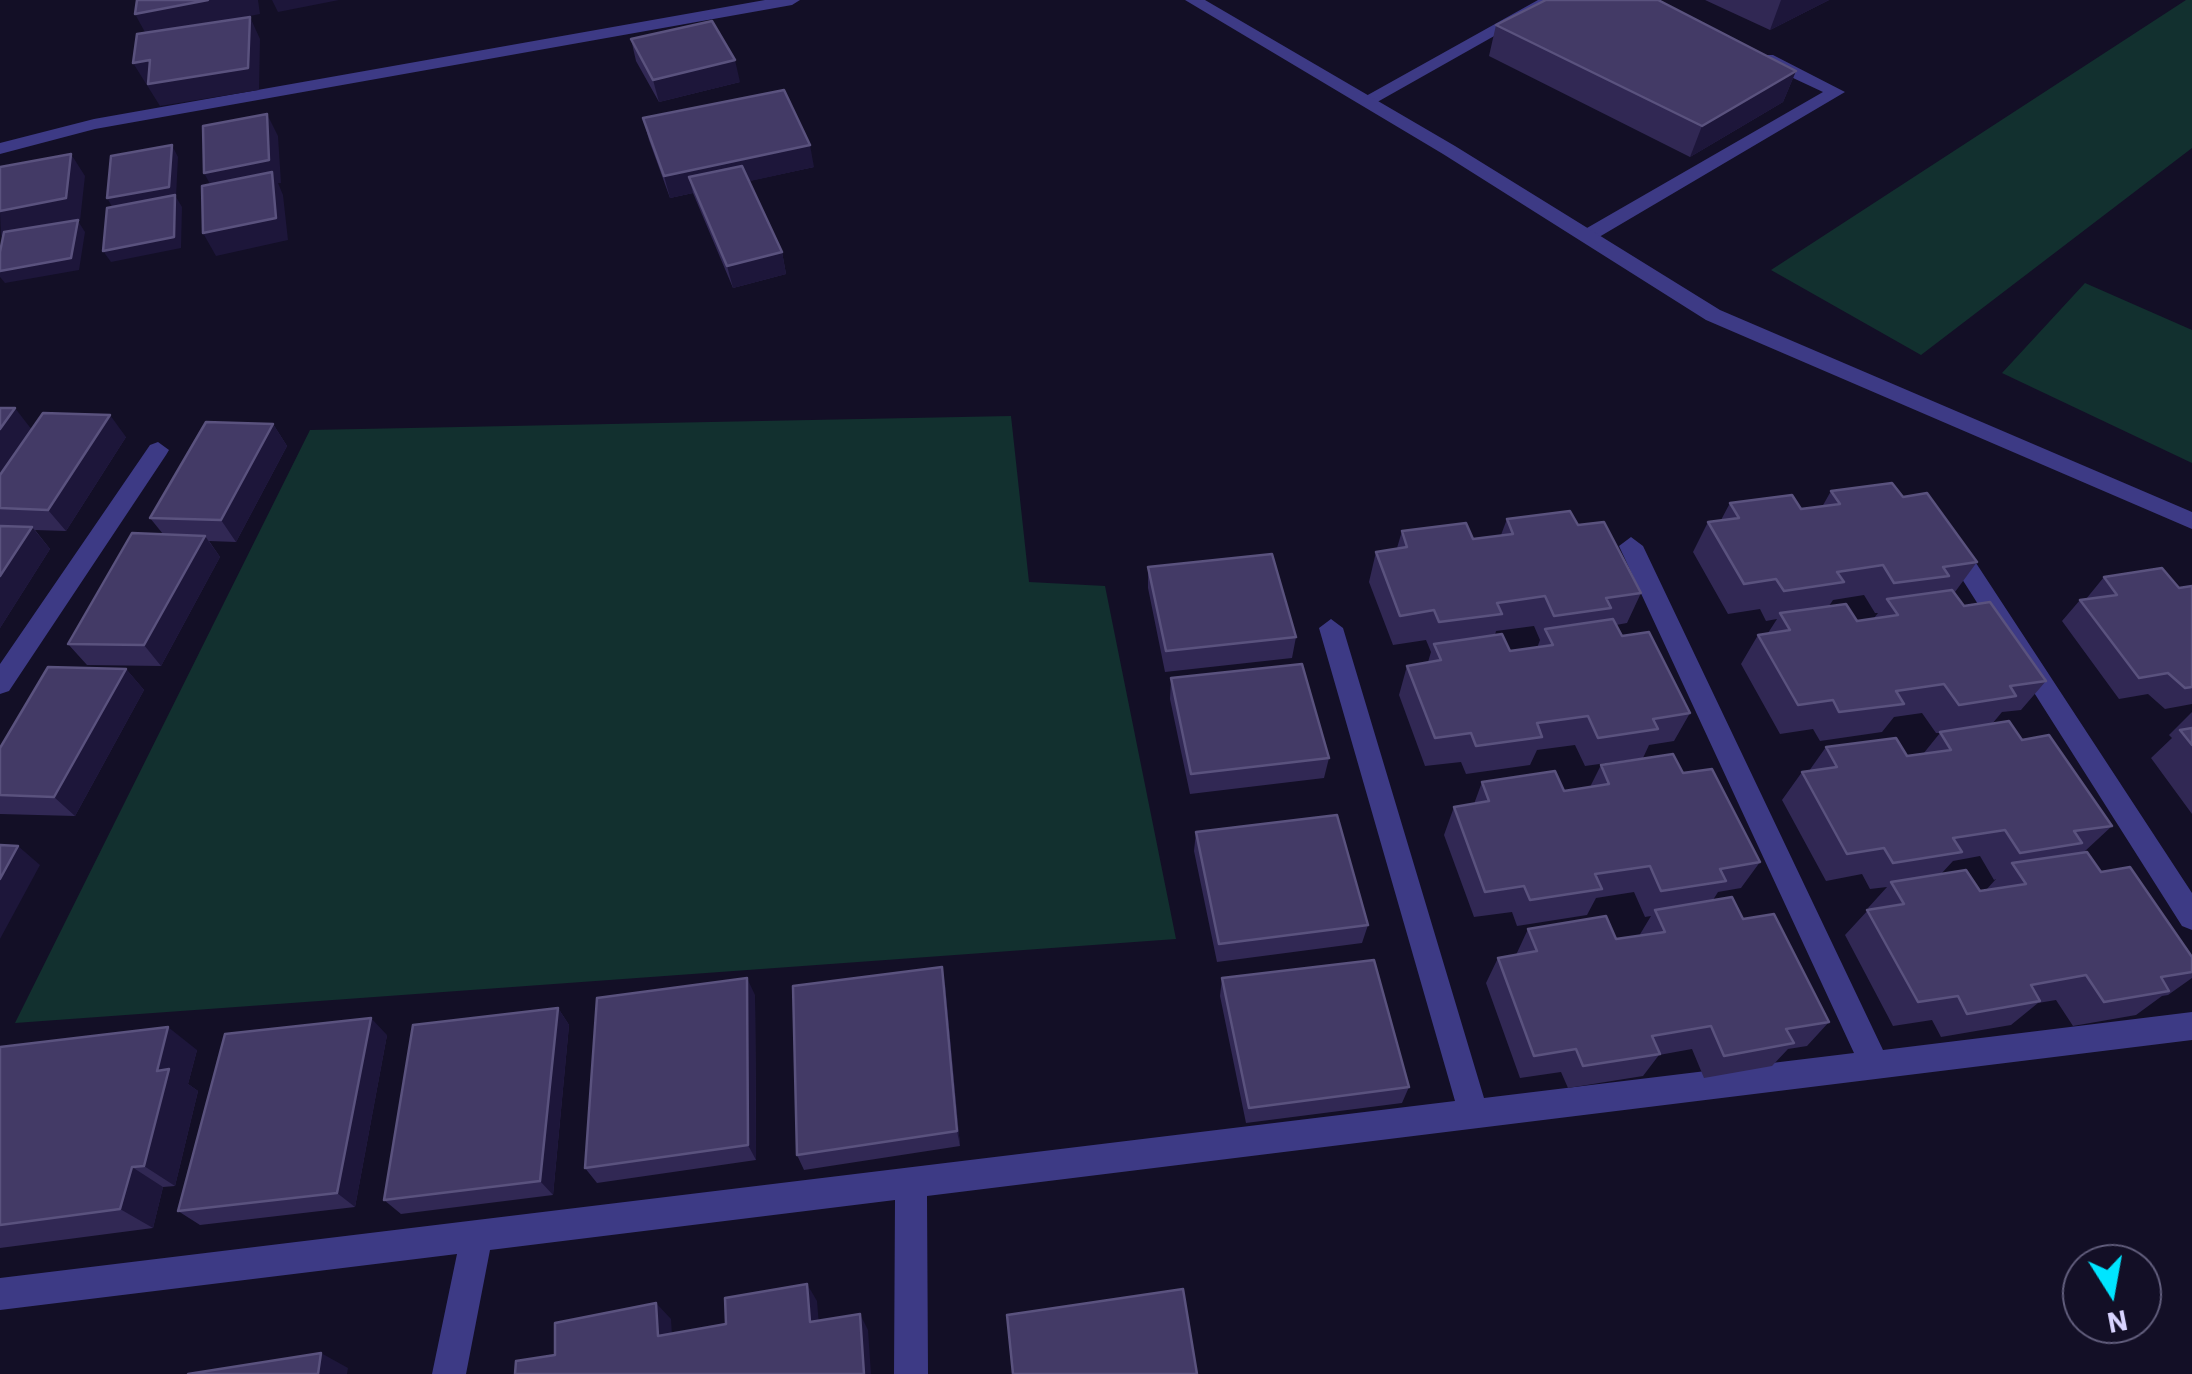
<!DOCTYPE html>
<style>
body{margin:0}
#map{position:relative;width:2192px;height:1374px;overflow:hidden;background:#130f26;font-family:"IBM Plex Sans",sans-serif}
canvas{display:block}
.north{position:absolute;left:2062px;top:1244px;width:100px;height:100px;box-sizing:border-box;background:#130f26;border:2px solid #625e7d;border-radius:50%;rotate:169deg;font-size:28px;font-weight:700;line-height:40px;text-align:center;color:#d9d4ff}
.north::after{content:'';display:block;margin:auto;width:35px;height:45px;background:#00e5ff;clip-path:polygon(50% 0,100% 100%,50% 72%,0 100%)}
</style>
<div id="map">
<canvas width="2192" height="1374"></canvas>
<div class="north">N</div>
</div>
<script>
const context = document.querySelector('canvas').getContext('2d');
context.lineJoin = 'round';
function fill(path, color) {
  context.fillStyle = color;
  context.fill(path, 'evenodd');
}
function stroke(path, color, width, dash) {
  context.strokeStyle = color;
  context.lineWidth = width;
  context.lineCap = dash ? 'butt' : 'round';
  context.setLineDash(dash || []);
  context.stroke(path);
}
const green = new Path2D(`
 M2186,0h6v148l-271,207 -150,-85z
 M2085,283l107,47v133l-190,-90z
 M1011,416l18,166 76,4 71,353 -1161,84 295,-593z`);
const minor = new Path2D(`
 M765,0h35l-8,5 -697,124 -95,25v-11l94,-24z
 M1538,0h20l-186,105 -15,-4z
 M1761,55h12l72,37 -251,148h-14v-8l243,-140 -62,-29z
 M158,442l11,8 -3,5 -157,236 -9,3v-30l150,-219z
 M1951,534l8,3 233,356v37l-10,-4 -239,-377 -4,-6z
 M1631,537l12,9 240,504 309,-38v28l-1265,156 1,178h-34l1,-174 -405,50 -24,124h-34l25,-120 -457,56v-32l1455,-177 -136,-473 12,-9 12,9 141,470 370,-45 -235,-507z`);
const tertiary = new Path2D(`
 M1185,0h20l250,146 265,164 472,202v17l-486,-209 -263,-166z`);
const wall = new Path2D(`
 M1705,0h124l-59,30z
 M1496,25l300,46 -13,31 -93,55 -201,-101z
 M631,39l109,43 -81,20 -23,-41z
 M643,118l171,49 -65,14 33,71 4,22 -53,14 -40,-95 -23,5 -21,-58z
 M0,408l32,21 94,8 -60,94 -31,-1 15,19 -50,79z
 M273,424l14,22 -51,96 -27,-1 11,16 -59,109 -74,-1 -19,-21 95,-110 -13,-16z
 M1831,491l72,6 74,65 -22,30 9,14 82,75 -25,29 -19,2 -10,12 30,16 90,86 -28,26 17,20 91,85v21l-24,17 -6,1 -26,19 -63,11 -17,-26 -18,3 -27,22 -70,12 -9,-17 -39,6 -48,-91 24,-26 -1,-1 19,-21 -17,2 -8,-15 -36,7 -44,-81 20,-28 7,-1 17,-24 81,9 16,-2 17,-21h-4l-14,-20 -28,4 -12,15 -62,9 -7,-12 -33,5 -39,-70 17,-29 10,-2 9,-14 -11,2 -6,-12 -32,5 -35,-62 15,-30 13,-2 9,-17 71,6 21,-2zM1864,595l11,18h3l-4,5 -17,3 -28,-15 4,-6zM1980,856l14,24 2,-1 -10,11 -6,1 -39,-17 12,-13z
 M1507,519l71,6 63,68 -14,30 -11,2 6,11 68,77 -16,28 -25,4 -6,13 -58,8 -10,-21 -38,5 -7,15 -64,9 -5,-12 -36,4 -26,-71 8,-29 21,-4 3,-10 -5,-12 -33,5 -24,-63 7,-30 21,-4 5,-17 71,8 28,-4zM1534,626l6,14 -3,8 -27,3 -15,-16 1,-4z
 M1148,567l148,70 -4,21 -127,14 -17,-84z
 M2104,577l75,11 13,-2v118l-27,5 -17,-15 -29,5 -57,-78 18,-21 6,-1z
 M126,669l18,21 -69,126 -75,-2v-66z
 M1171,678l158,80 -5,20 -134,16 -20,-95z
 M2192,712v102l-41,-56 21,-20 -3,-3z
 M1601,765l82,8 77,89 -19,26 -23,4 -5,8 30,19 86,103 -22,24 -19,3 -16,17 -68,12 -12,-29 -33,6 -16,21 -75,12 -7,-16 -41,6 -34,-95 12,-25 18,-3 12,-26 88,10 23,-3 12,-20 -6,1 -11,-25 -38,6 -9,17 -70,11 -5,-14 -38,5 -30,-82 10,-28 20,-3 8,-22 82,9 26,-4z
 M1196,832l172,93 -6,18 -145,19 -23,-111z
 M1222,978l187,109 -7,16 -156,20 -26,-127z
 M945,984l15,162 -156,24 -7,-15z
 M755,995l1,165 -159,23 -12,-15z
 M558,1008l11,17 -16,170 -152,19 -17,-14z
 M387,1035l-32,172 -155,18 -22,-14z
 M0,1047l197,3 -9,34 10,7 -23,95 -12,1 -10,41 -153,20z`);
const shadedWall = new Path2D(`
 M208,0h50l2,14 -113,22 -12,-22z
 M272,0h67l-61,12z
 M1781,0h48l-59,30z
 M250,17l10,22 -1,51 -99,16 -27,-43z
 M735,60l5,22 -81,20 -6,-22z
 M1796,71l-13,31 -93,55 12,-31z
 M267,114l11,22 3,47h-3l5,12 5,45 -72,16 -13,-23 13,-38 -12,-22z
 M172,145l6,12 -2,40 6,10 -1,41 -70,14 -8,-11 11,-41 -7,-12z
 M810,145l4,22 -118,26 -7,-16 4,16 -23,5 -6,-22z
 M71,154l14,22 -5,45h-2l7,11 -6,38 -74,13 -5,-6v-6l77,-49 -76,14 -1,-25z
 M782,252l4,22 -53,14 -6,-22z
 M15,408l17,22 -32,48v-49z
 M110,415l16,22 -60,94 -18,-21z
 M273,424l14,22 -51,96 -15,-22z
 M32,527l18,22 -50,79v-52z
 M205,536l15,21 -59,109 -17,-21z
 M126,669l18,21 -69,126 -21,-19z
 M18,846l22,19 -40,74v-60z
 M942,967l3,17 15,162 -3,-15z
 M747,978l8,17 1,165 -8,-15z
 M558,1008l11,17 -16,170 -13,-14z
 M371,1018l16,17 -32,172 -18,-14z
 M168,1027l29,23 -9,34 10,7 -23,95 -31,-20 13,-95z
 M132,1167l31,20 -10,41 -33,-19z
 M807,1284l10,17 3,37 -10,-16z
 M656,1303l15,16 2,33 -15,-16z
 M860,1314l8,16 3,44h-7z
 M321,1353l27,15 -1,6h-29z`);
const building = new Path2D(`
 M137,0h71l-73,14z
 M1546,0h112l138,71 -94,55 -206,-101z
 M250,17l-2,51 -100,16 2,-24 -17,3 4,-29z
 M712,21l23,39 -82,20 -22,-41z
 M784,90l26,55 -146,31 -21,-58z
 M267,114l2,46 -65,13 -1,-47z
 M172,145l-3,42 -62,11 4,-42z
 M71,154l-5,44 -66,13v-44z
 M742,166l40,86 -55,14 -38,-89z
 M272,172l4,46 -73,15 -1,-47z
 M175,195l-1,42 -71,14 4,-43z
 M78,220l-7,38 -71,13v-19l4,-20z
 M0,408h15l-15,21z
 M43,413l67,2 -62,95 -48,-2v-33z
 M206,422l67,2 -52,96 -71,-2z
 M1892,483l11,14 24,-4 50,69 -34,5 6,9 -55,7 -11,-18 -46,7 7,10 -60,9 -8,-12 -32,5 -36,-62 31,-4 -9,-15 62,-8 9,14 39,-5 -9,-13z
 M1570,511l8,14 26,-3 37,71 -35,5 5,10 -57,8 -9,-20 -48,7 5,11 -63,8 -5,-12 -34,6 -24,-64 31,-5 -5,-16 64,-8 7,16 40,-5 -6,-15z
 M0,526l32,1 -32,49z
 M132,533l73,3 -61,109 -76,-1z
 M1272,554l24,83 -130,14 -18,-84z
 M2162,568l17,20 13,-2v101l-7,1 -17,-15 -29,5 -59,-78 37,-5 -13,-18z
 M1952,590l12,16 26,-4 56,79 -36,5 6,10 -57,9 -15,-21 -48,7 8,13 -65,8 -6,-12 -35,5 -40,-70 32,-5 -10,-17 66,-9 11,17 41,-6 -11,-16z
 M1613,619l9,17 27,-4 41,81 -37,6 5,10 -60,9 -10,-22 -51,7 5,14 -66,9 -5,-13 -36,5 -28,-72 34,-6 -7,-16 68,-10 8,17 43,-6 -8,-16z
 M1302,664l27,94 -138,16 -20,-96z
 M48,667l78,2 -72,128 -54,-2v-47z
 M2009,721l13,19 27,-5 63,91 -38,5 8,12 -62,10 -15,-23 -52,8 9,14 -69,11 -9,-15 -37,6 -45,-82 35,-5 -11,-20 70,-9 11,18 44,-6 -11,-18z
 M2192,728v17l-12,-15z
 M1673,754l10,19 29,-4 48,93 -40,7 6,12 -65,10 -11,-25 -55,8 7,15 -72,11 -6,-14 -39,6 -31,-85 35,-6 -7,-19 73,-11 9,20 45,-7 -8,-19z
 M1337,815l31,110 -149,19 -23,-112z
 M0,845l18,1 -18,33z
 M2087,852l14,20 29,-5 62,90v15l-31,5 8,14 -65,11 -18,-27 -55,10 9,16 -73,13 -9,-18 -40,6 -51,-92 37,-6 -13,-22 75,-12 14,21 46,-7 -14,-21z
 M1732,897l11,22 31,-5 55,108 -43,7 8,14 -70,13 -13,-30 -59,10 8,18 -77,12 -7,-17 -42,7 -36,-98 39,-7 -9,-22 78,-13 10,23 49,-7 -10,-22z
 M1374,960l35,127 -160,21 -27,-130z
 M942,967l15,164 -160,24 -4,-169z
 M747,978l1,167 -163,23 12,-170z
 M558,1008l-18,173 -156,19 29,-175z
 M371,1018l-34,175 -159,18 47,-177z
 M168,1027l-11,44 12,-2 -25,97 -12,1 -12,42 -120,16v-178z
 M807,1284l3,38 50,-8 4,60h-349l1,-13 39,-6v-32l101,-20 2,33 68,-12 -1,-26z
 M1183,1289l14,85h-184l-6,-59z
 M321,1353l-3,21h-130z`);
fill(green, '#12302f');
fill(minor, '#3d3a85');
fill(tertiary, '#3d3a85');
fill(wall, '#312854');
fill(shadedWall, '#1d163a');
fill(building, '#433a66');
stroke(building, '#5a527e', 2.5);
</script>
